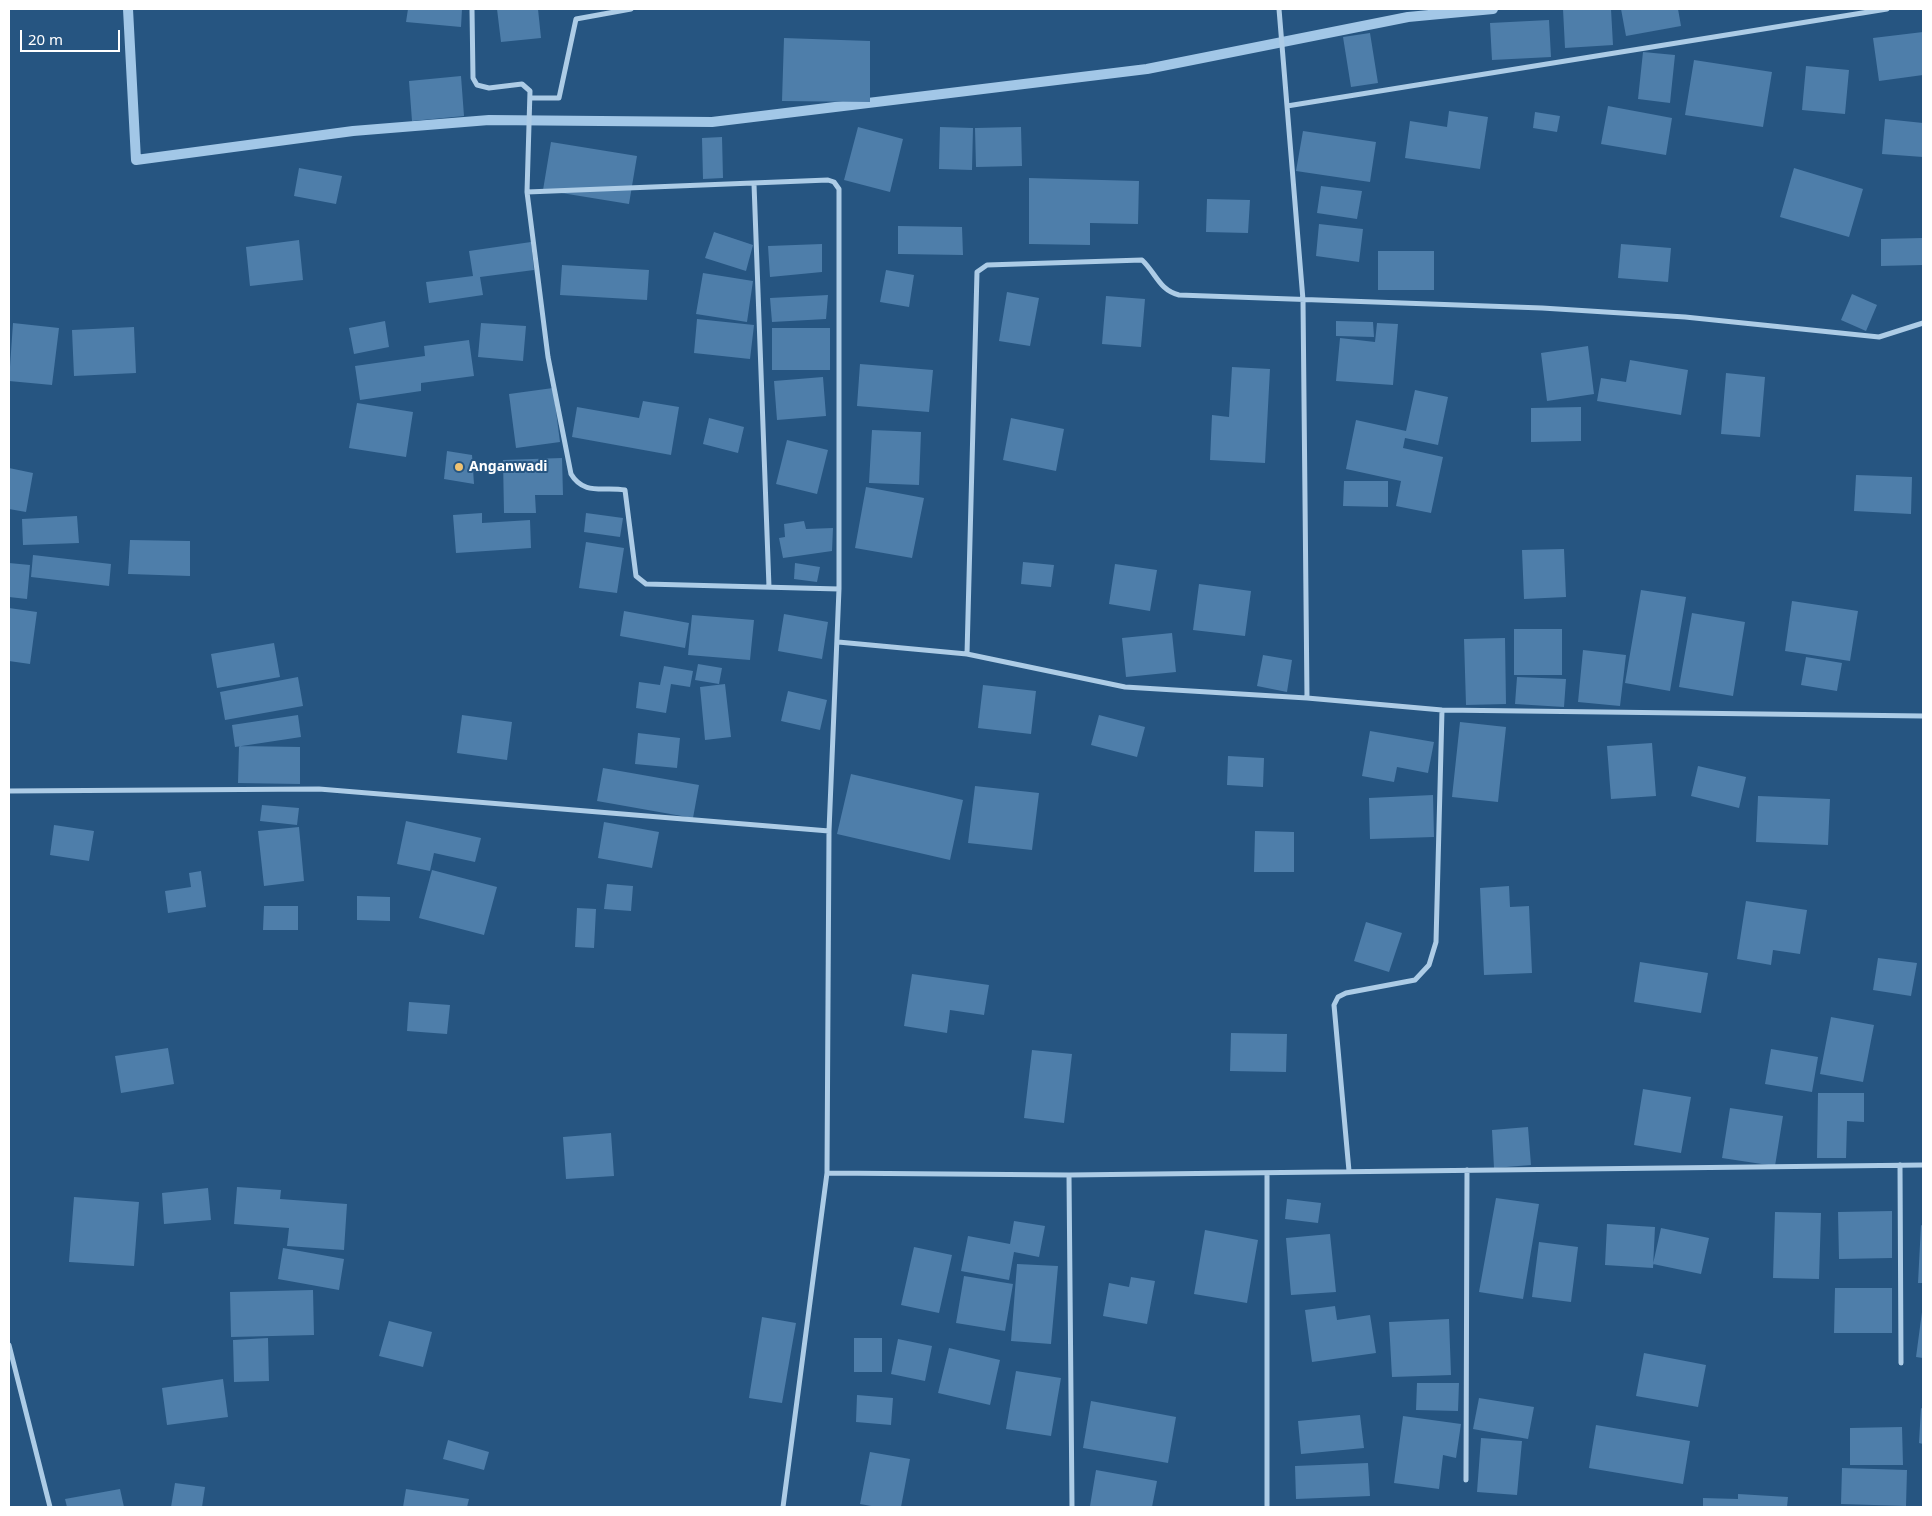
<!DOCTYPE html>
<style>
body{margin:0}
#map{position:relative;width:1932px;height:1516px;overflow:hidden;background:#265581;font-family:"Noto Sans",sans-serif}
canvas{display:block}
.frame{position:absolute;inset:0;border:10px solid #fff;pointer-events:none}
.scale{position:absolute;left:20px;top:30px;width:100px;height:22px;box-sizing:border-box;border:2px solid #fff;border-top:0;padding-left:6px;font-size:15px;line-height:18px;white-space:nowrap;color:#fff;-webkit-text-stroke:4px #265581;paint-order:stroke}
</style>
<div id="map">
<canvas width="1932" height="1516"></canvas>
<div class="frame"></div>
<div class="scale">20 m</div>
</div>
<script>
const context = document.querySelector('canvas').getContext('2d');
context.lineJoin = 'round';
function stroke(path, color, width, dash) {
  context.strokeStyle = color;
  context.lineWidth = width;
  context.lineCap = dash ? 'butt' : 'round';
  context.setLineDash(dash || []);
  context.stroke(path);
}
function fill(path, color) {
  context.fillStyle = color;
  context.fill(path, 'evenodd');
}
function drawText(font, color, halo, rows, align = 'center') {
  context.font = font + ' "Noto Sans",sans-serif';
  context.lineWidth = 4;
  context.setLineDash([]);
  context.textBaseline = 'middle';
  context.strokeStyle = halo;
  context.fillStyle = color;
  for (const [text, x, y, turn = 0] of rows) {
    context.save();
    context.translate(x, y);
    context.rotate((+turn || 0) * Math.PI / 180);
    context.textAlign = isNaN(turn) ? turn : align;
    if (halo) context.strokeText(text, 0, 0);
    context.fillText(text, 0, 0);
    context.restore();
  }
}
const stream = new Path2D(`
 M128,9l8,151 217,-29 136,-11 223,2 435,-53 261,-52 85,-8`);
const building = new Path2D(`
 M408,9h54l-1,18 -55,-5z
 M497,9h41l3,29 -40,4z
 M1563,9h48l2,36 -48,3z
 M1621,9h57l3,17 -55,10z
 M1549,20l2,37 -59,3 -2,-37z
 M1923,32v43l-44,6 -6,-43z
 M1370,33l8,50 -27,4 -8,-50z
 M784,38l86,3v61l-88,-1z
 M1643,52l32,3 -5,48 -32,-4z
 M1694,60l78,12 -9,55 -78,-12z
 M1806,66l43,4 -4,44 -43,-4z
 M461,76l3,40 -52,5 -3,-40z
 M1608,106l64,12 -6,37 -65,-11z
 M1449,111l39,6 -8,52 -75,-11 5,-37 37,6z
 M1535,112l25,4 -3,16 -24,-4z
 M1885,119l38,4v34l-41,-3z
 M858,127l45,12 -13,53 -46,-12z
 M940,127l33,1 -1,42 -33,-1z
 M1021,127l1,39 -46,1 -1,-39z
 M1303,131l73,11 -6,40 -74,-11z
 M722,137l1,41 -20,1 -1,-41z
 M551,142l86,14 -8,48 -86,-14z
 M299,168l43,8 -6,28 -42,-8z
 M1794,168l69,21 -14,48 -69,-20z
 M1029,178l110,3 -1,43 -48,-1v22l-61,-1z
 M1321,186l41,5 -5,28 -40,-6z
 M1207,199l43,1 -2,33 -42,-1z
 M1319,224l44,5 -4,33 -43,-6z
 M898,226l64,1 1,28 -65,-1z
 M714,232l39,13 -7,26 -41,-13z
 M1923,238v27l-42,1v-27z
 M299,240l4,40 -53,6 -4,-39z
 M531,242l3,28 -54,7 3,18 -54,8 -3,-21 47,-6 -4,-25z
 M822,244v28l-52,5 -2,-31z
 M1621,244l50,4 -3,34 -50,-4z
 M1378,251h56v39h-56z
 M562,265l87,5 -2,30 -87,-5z
 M886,270l28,5 -5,32 -29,-5z
 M703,273l50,8 -6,41 -51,-8z
 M1007,292l32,6 -9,48 -31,-5z
 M1852,294l25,11 -11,26 -25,-11z
 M828,295l-2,24 -54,3 -2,-24z
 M1106,296l39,3 -4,48 -39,-3z
 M697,319l57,6 -4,34 -56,-6z
 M385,321l4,26 -35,7 -5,-26z
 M1336,321l37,1 1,15 -38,-1z
 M13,323l46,5 -7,57 -43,-4z
 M481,323l45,3 -3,35 -45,-4z
 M1377,323l21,1 -5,61 -57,-4 4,-43 35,4z
 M134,327l2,46 -62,3 -2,-46z
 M772,328h58v42h-58z
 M469,340l5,36 -53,7v8l-61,9 -5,-34 70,-10 -1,-10z
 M1588,346l6,48 -47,7 -6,-48z
 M1630,360l58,10 -7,45 -84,-14 4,-23 25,4z
 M860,364l73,6 -4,42 -72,-6z
 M1232,367l38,2 -5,94 -55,-3 2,-45 17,2z
 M1726,373l39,4 -5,60 -39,-3z
 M823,377l3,39 -49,4 -3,-39z
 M553,388l7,54 -44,6 -7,-54z
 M1415,390l33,7 -10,48 -33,-7 -2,10 40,9 -12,56 -35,-7 5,-25 -55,-12 10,-49 50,11z
 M643,401l36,6 -8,48 -99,-18 5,-30 62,11z
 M357,403l56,9 -7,45 -57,-9z
 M1581,407v34l-50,1v-34z
 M709,418l35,9 -6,26 -35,-9z
 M1011,418l53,11 -8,42 -53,-11z
 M872,430l49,2 -2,53 -50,-2z
 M787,440l41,10 -11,44 -41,-10z
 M447,451l25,4 2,29 -30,-5z
 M562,458l1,37h-28l1,18h-32l-1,-53z
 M9,468l24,5 -7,39 -17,-3z
 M1856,475l56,2 -1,37 -57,-3z
 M1344,481h44v26l-45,-1z
 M866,487l58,11 -12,60 -57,-10z
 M482,513v10l48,-3 1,28 -75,5 -3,-38z
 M586,513l37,5 -3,19 -36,-5z
 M77,516l2,27 -56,2 -1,-26z
 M804,521l2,8 27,-1 -1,23 -49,7 -4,-20 6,-1 -1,-13z
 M130,540l60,1v35l-62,-2z
 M586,542l38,6 -7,45 -38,-5z
 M1564,549l2,48 -42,2 -2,-49z
 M33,555l78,9 -2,22 -78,-9z
 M1023,562l31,3 -3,22 -30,-3z
 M9,563l21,2 -3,34 -18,-2z
 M795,563l25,4 -3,15 -23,-3z
 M1115,564l42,6 -7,41 -41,-7z
 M1199,584l52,7 -6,45 -52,-6z
 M1641,590l45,7 -16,94 -45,-8z
 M1792,601l66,10 -8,50 -65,-10z
 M9,608l28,4 -7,52 -21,-3z
 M624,611l65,12 -4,25 -65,-12z
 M1692,613l53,9 -12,74 -54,-9z
 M784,614l44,8 -6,37 -44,-8z
 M692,615l62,5 -4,40 -62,-5z
 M1514,629h48v46h-48z
 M1172,633l4,39 -50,5 -4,-39z
 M1505,638l1,66 -40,1 -2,-66z
 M274,643l6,34 -63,11 -6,-34z
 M1583,650l43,5 -6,51 -42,-4z
 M1263,655l29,5 -5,32 -30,-6z
 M1806,657l36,6 -5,28 -36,-6z
 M698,664l24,4 -3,16 -24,-4z
 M664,666l29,5 -3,16 -19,-3 -5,29 -30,-5 3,-26 21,3z
 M298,677l5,29 -78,14 -5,-28z
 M1517,677l49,2 -2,28 -49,-3z
 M725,684l6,53 -26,3 -5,-53z
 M983,685l53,6 -5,43 -53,-6z
 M788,691l39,9 -7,30 -39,-9z
 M298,715l3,22 -66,10 -3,-22z
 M462,715l50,7 -5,38 -50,-7z
 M1099,715l46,12 -8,30 -46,-12z
 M1460,722l46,5 -8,75 -46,-5z
 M1370,731l64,11 -6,31 -31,-6 -3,15 -32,-6z
 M638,733l42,5 -3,30 -42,-4z
 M1652,743l4,53 -45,3 -4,-53z
 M239,746l61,1v37l-62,-1z
 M1228,756l36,2 -1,29 -36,-2z
 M1698,766l48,11 -7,31 -48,-12z
 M603,768l96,17 -6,33 -96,-17z
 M851,774l112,26 -13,60 -113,-26z
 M975,786l64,7 -7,57 -64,-7z
 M1433,795l1,42 -64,2 -1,-41z
 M1758,796l72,3 -2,46 -72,-3z
 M262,805l37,3 -2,17 -37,-4z
 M406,821l75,17 -6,24 -41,-9 -4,18 -33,-7z
 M604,822l55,10 -7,36 -54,-10z
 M54,825l40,6 -5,30 -39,-6z
 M299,827l5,54 -40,5 -6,-55z
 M1255,831l39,1v40h-40z
 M432,870l65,17 -13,48 -65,-17z
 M201,871l5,36 -38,6 -3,-22 26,-4 -2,-14z
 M607,884l26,2 -2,25 -27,-2z
 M1509,886l1,21 19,-1 3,67 -48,2 -4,-87z
 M357,896l33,1v24l-33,-1z
 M1746,901l61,9 -7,44 -27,-4 -2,15 -34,-6z
 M264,906h34v24h-35z
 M577,908l19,1 -2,39 -19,-1z
 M1366,922l36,11 -13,39 -35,-11z
 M1878,958l39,5 -6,33 -38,-6z
 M1640,962l68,11 -7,40 -67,-11z
 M912,974l77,11 -5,30 -34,-5 -3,23 -43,-7z
 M409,1002l41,3 -3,29 -40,-3z
 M1831,1017l43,8 -11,57 -43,-8z
 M1231,1033l56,1 -1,38 -56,-1z
 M168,1048l6,36 -53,9 -6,-37z
 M1771,1049l47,8 -6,35 -47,-8z
 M1032,1050l40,4 -8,69 -40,-5z
 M1643,1089l48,8 -10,56 -47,-8z
 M1818,1093h46v29l-17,-1 -1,37h-29z
 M1730,1108l53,8 -8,50 -53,-8z
 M1528,1127l3,38 -37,3 -2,-38z
 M611,1133l3,43 -48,3 -3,-42z
 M237,1187l44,3 -1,9 67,5 -3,46 -57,-4 2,-18 -55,-4z
 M208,1188l3,32 -47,4 -2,-31z
 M74,1197l65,5 -5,64 -65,-4z
 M1496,1198l43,6 -16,95 -44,-7z
 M1287,1199l34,4 -3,20 -33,-4z
 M1892,1211v47l-53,1 -1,-47z
 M1775,1212l46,1 -2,66 -46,-1z
 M1014,1221l31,5 -6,31 -25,-5 -5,28 -48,-9 7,-35 42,8z
 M1607,1224l48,3 -2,41 -48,-3z
 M1921,1225l2,1v57h-5z
 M1661,1228l48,10 -8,36 -48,-10z
 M1205,1230l53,10 -11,63 -53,-9z
 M1330,1234l6,58 -45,3 -5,-57z
 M1539,1242l39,5 -7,55 -39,-5z
 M914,1247l38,8 -13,58 -38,-8z
 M283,1248l61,11 -5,31 -61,-11z
 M1017,1264l41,2 -7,78 -40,-3z
 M964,1276l49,8 -8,47 -49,-8z
 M1131,1277l24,4 -8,43 -44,-8 6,-33 20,4z
 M1835,1288h57v45h-58z
 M313,1290l1,45 -83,2 -1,-45z
 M1335,1306l2,14 33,-5 6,38 -64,9 -7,-52z
 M1922,1312h1v46l-7,-1z
 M762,1317l34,6 -14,80 -33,-5z
 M1449,1319l2,56 -59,2 -3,-55z
 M389,1321l43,11 -9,35 -44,-11z
 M268,1338l1,43 -35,1 -1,-42z
 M854,1338h28v34h-28z
 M898,1339l34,7 -7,35 -34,-7z
 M949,1348l51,12 -10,45 -52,-12z
 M1644,1353l62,12 -8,42 -62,-11z
 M1016,1371l45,7 -10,58 -45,-7z
 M223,1379l5,38 -61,8 -5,-37z
 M1417,1383h42l-1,28 -42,-1z
 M857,1395l36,3 -2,27 -35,-3z
 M1479,1398l55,9 -6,32 -55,-10z
 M1091,1401l85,16 -8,46 -85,-15z
 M1921,1408l2,1v35l-4,-1z
 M1360,1415l4,33 -63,6 -3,-33z
 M1403,1416l58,8 -5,34 -13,-3 -4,34 -45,-6z
 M1596,1425l94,16 -7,43 -94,-16z
 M1902,1427l1,38h-53v-37z
 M1481,1438l41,3 -5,54 -40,-3z
 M448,1440l41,12 -5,18 -41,-11z
 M870,1452l40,7 -9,48h-24l-17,-3z
 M1368,1463l2,33 -74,3 -1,-33z
 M1842,1468l65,2 -1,36 -65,-2z
 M1096,1470l61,11 -5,26 -62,-1z
 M175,1483l30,4 -3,20h-31z
 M120,1489l4,18h-57l-2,-8z
 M406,1489l63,10 -2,8h-64z
 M1738,1494l50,3 -1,10h-84v-9l35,1z`);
const street = new Path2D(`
 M472,9l1,69 4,7 12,3 33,-4 8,7 -3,101 21,165 23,117c13,22 33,12 54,16l11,86 10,8 193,5
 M1279,9l24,291 4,398
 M530,98h29l17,-79 55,-10
 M1287,106l600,-97
 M754,184l15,403
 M527,192l301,-12 6,2 5,7v400l-10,242 -2,342 -44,334
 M838,642l129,12 158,33 182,11 135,12 481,6
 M967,654l10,-382 10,-7 155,-5c14,13 17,30 37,35l363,13 143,9 194,20 44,-14
 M9,791l310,-2 510,42
 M1900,1165l1,198
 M1349,1171l-15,-166 4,-8 8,-4 69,-13 14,-15 7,-23 6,-232
 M827,1173l242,2 854,-10
 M1267,1173v333
 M1069,1175l3,332
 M9,1345l41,162
 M1466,1480l1,-310`);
const markers = [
 [459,467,5,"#efc272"]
];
const poiNames = [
 ["Anganwadi",469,467]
];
stroke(stream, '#a2c7e7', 10);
fill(building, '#4e7eaa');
stroke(street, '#adcce6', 5);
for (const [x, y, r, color] of markers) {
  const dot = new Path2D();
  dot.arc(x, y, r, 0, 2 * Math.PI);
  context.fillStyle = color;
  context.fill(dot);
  stroke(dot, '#265581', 2);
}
drawText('bold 14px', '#fff', '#265581', poiNames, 'left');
</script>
